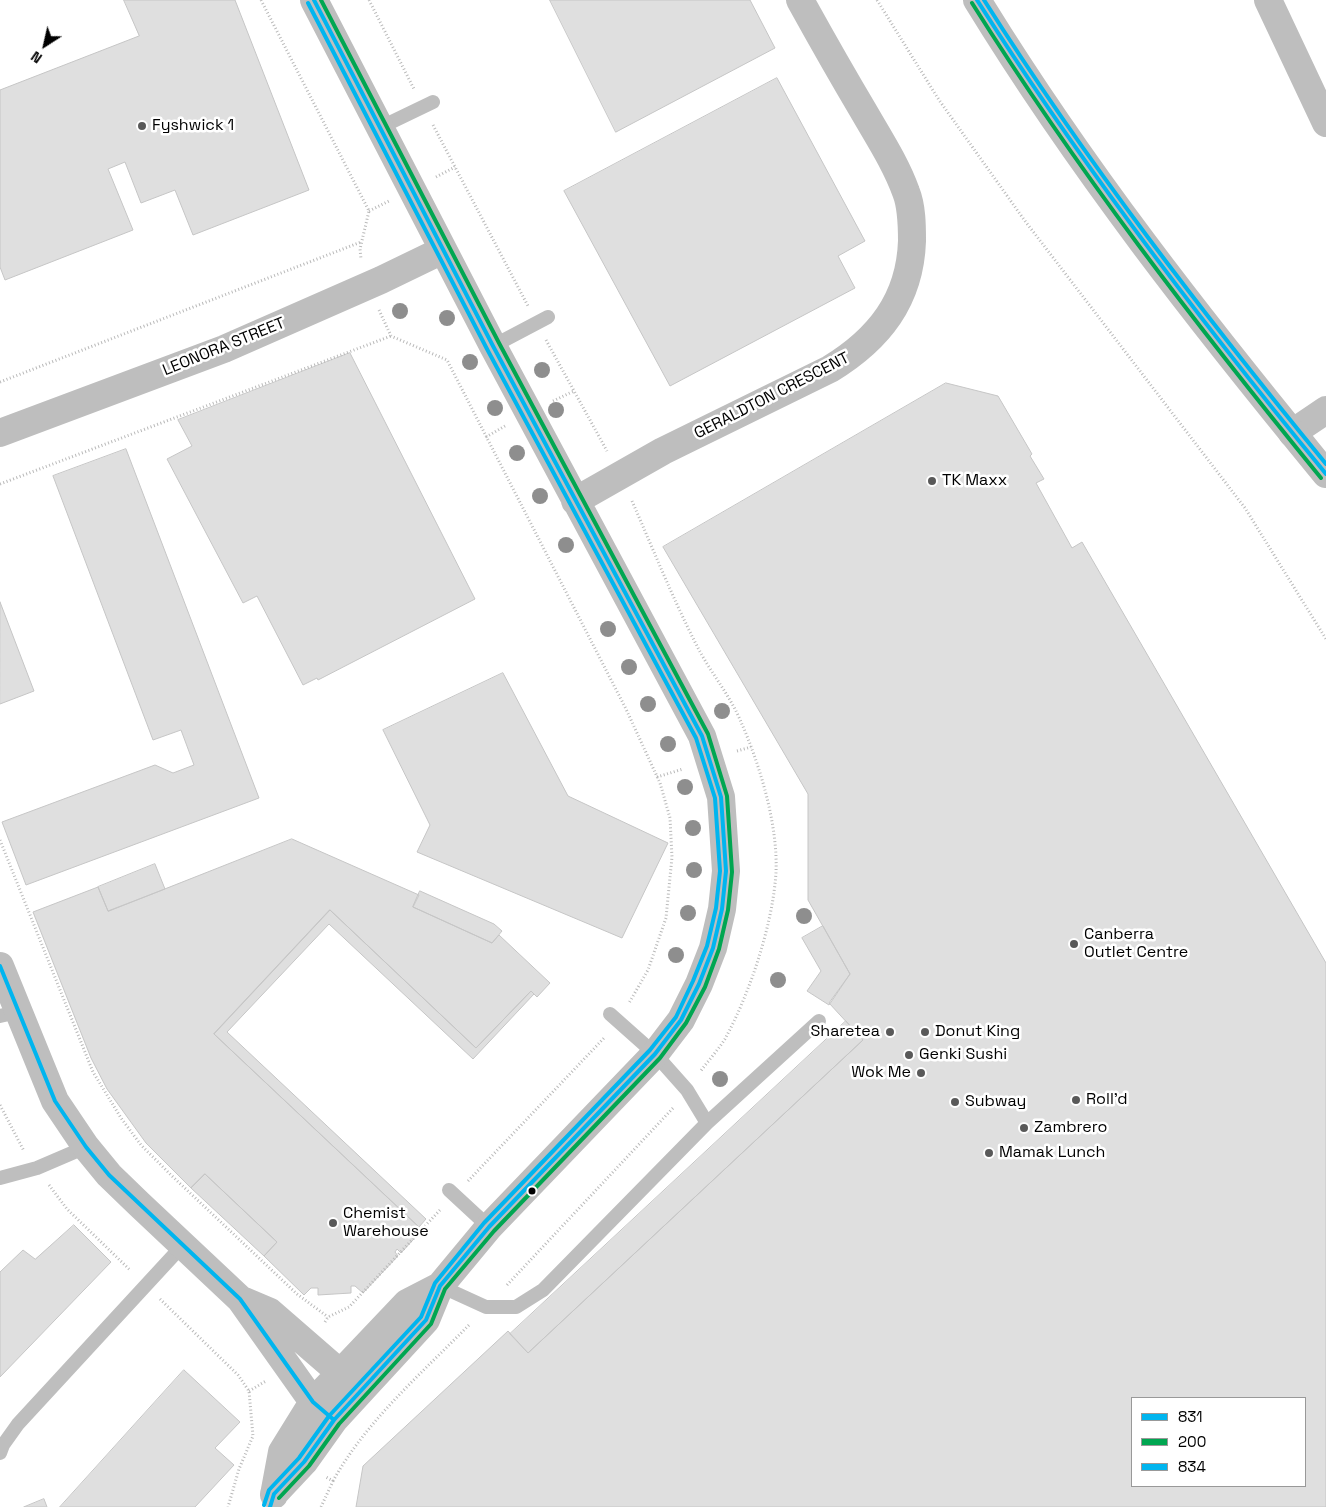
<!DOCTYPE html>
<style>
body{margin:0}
#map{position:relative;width:1326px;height:1507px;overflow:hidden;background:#fff;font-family:"Space Grotesk",sans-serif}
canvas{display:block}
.legend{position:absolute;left:1131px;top:1397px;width:175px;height:90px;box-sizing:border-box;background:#fff;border:1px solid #999;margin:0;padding:6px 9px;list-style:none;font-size:15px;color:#000}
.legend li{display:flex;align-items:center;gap:10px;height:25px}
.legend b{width:25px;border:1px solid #999}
.north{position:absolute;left:20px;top:20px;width:50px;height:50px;-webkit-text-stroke:4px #fff;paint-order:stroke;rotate:215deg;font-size:14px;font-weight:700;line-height:20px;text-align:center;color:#000}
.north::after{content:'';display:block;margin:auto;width:18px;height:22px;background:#000;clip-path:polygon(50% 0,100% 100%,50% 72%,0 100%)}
</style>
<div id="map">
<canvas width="1326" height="1507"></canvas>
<ul class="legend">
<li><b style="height:6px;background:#00b5ef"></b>831</li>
<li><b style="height:6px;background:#00a651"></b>200</li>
<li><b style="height:6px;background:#00b5ef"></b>834</li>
</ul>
<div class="north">N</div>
</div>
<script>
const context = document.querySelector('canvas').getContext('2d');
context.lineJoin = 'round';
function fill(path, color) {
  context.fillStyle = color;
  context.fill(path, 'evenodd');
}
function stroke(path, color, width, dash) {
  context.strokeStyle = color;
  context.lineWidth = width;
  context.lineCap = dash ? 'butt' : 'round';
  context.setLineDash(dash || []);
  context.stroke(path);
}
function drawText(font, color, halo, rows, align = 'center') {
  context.font = font + ' "Space Grotesk",sans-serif';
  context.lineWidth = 5;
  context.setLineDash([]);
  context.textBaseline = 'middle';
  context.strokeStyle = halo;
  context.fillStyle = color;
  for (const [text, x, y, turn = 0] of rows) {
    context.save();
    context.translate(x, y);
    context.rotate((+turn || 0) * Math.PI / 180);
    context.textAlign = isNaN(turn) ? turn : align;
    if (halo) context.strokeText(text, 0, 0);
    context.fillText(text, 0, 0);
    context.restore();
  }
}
const building = new Path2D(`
 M124,0h111l74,190 -116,45 -18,-45 -34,13 -16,-41 -17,7 25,61 -128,50 -5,-13v-177l139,-54z
 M550,0h200l25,48 -159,84z
 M777,78l88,163 -27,15 17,32 -185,98 -106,-195z
 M350,353l125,246 -157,81 -1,-2 -14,7 -46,-89 -14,7 -76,-144 25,-13 -14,-26z
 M946,383l52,13 34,58 -2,2 14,23 -8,4 36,65 10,-6 244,421v544h-970l7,-41 145,-135 20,22 335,-313 -34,-37 21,-29 -42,-74v-106l-145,-247zM1132,1398h173v88h-173z
 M126,449l133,349 -233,87 -24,-63 153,-57 18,8 21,-8 -13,-35 -28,10 -100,-264z
 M0,602l34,89 -34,13z
 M503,673l65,123 100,47 -46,95 -205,-86 13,-27 -47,-95z
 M292,839l127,56 -6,12 79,36 7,-8 51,48 -13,14 -6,-6 -55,57 -146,-138 -116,124 208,196 -21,23 -4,-4 -2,3 3,4 -35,37 -8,-7h-4v7l-33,2v-7h-7l-7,7 -40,-39 13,-14 -72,-68 -14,14 -45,-45 -39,-54 -16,-31 -58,-146 65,-25 10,24z
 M155,864l10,25 -57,22 -10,-24z
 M420,891l74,33 8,7 -10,12 -79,-36z
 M330,910l146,138 55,-57 3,3 -61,65 -144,-135 -102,108 199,187 -7,8 -205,-193z
 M823,926l27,48 -21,31 -22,-14 14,-20 -19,-33z
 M846,1021l17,19 -335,313 -18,-19z
 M205,1174l72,68 -13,14 -73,-68z
 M74,1225l37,37 -111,115v-105l23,-22 12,9z
 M184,1370l56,52 -25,26 19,17 -39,42h-135z
 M44,1499l3,8h-23z`);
const path = new Path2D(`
 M261,0l108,211 -9,38 1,10
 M369,0l45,89
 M877,0l62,100 86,121 220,287 81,131
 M433,125l95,181
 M436,177l19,-10
 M369,211l20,-10
 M379,310l12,26 56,24 179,349 34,74 10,35 2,39 -6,61 -18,52 -19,33
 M546,340l61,111
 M0,382l361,-140
 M553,401l21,-10
 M486,437l19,-11
 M0,484l391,-148
 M632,501c21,48 41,98 65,145 13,26 33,49 44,76 19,43 37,103 35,150 -3,52 -26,121 -51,167 -7,11 -17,22 -25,33
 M737,751l14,-4
 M657,777l26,-8
 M0,840l93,232 28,46 20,27 31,31 125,118 31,23
 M0,1105l24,46
 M468,1181l137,-144
 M49,1185l18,24 63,61
 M507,1285l167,-178
 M160,1299l78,76 11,16 4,45 -14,33 -11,38
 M325,1322l3,-5 21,-10 92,-98
 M249,1391l17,-10
 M333,1481c33,-60 89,-108 137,-157
 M321,1507l12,-26 -7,-4`);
const service = new Path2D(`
 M379,128l54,-26
 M493,346l55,-29
 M610,1014l45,40 32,36 20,33
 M0,1016l18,-4
 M0,1178l37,-10 49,-21
 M449,1190l40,37
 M440,1286l46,21h30l27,-17 164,-167 112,-102
 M0,1453l3,-8 15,-21 165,-179`);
const minor = new Path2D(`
 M0,433l224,-84 157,-69 62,-30
 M575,501l88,-50 167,-82c49,-30 80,-69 82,-128 0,-15 0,-34 -6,-49 -10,-28 -27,-54 -42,-80 -22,-37 -43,-74 -64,-112
 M0,966l55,135 31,46 23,28 30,29 101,95 73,103 21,18
 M244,1301l26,11 84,73
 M274,1494l30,-32 30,-42 92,-100 14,-34 49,-59 166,-173 26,-34 18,-36 14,-36 9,-39 4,-38 -5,-74 -19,-61 -209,-390 -179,-346
 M274,1495l8,-43 31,-50 94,-99 33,-17`);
const primary = new Path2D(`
 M1292,433l34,-23`);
const trunk = new Path2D(`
 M977,0c103,168 224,322 349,474
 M1268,0l58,123`);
const bus1 = new Path2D(`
 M977,0c105,166 224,322 349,474
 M0,966l55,135 31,46 23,28 131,124 73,103 21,18
 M270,1507l4,-13 30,-32 30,-42 92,-100 14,-34 49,-59 166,-173 26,-34 18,-36 14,-36 9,-39 4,-38 -5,-74 -19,-61 -209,-390 -179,-346`);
const bus2 = new Path2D(`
 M972,3c105,167 224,322 349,475
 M279,1498l30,-32 30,-42 92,-100 14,-35 49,-58 166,-173 26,-35 19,-36 14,-38 9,-39 4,-38 -5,-76 -19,-62 -209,-391 -178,-343`);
const bus3 = new Path2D(`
 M984,0c103,163 220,315 342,464
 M264,1505l5,-15 30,-32 30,-42 92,-99 14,-34 49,-60 166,-173 26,-33 17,-36 14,-35 9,-38 4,-37 -5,-73 -19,-60 -209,-389 -179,-346`);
const trees = [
 [400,311],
 [447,318],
 [470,362],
 [542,370],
 [495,408],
 [556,410],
 [517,453],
 [540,496],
 [566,545],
 [608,629],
 [629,667],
 [648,704],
 [722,711],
 [668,744],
 [685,787],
 [693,828],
 [694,870],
 [688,913],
 [804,916],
 [676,955],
 [778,980],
 [720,1079]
];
const markers = [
 [142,126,5,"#595959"],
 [932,481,5,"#595959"],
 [1074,944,5,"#595959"],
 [890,1032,5,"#595959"],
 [925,1032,5,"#595959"],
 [909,1055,5,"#595959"],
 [921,1073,5,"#595959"],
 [1076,1100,5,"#595959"],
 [955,1102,5,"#595959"],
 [1024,1128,5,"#595959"],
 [989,1153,5,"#595959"],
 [532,1191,4.5,"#000"],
 [333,1223,5,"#595959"]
];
const poiNames = [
 ["Fyshwick 1",152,126],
 ["TK Maxx",942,481],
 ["Canberra",1084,935],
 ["Outlet Centre",1084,953],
 ["Sharetea",880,1032,"right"],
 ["Donut King",935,1032],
 ["Genki Sushi",919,1055],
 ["Wok Me",911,1073,"right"],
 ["Roll'd",1086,1100],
 ["Subway",965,1102],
 ["Zambrero",1034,1128],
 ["Mamak Lunch",999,1153],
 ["Chemist",343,1214],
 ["Warehouse",343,1232]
];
const streetNames = [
 ["LEONORA STREET",224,347,-22],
 ["GERALDTON CRESCENT",772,396,-27]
];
fill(building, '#dfdfdf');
stroke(building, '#c6c6c6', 1);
stroke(path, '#b9b9b9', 3, [1, 2.5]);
stroke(service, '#bebebe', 14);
stroke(minor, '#bebebe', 28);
stroke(primary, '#bebebe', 28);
stroke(trunk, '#bebebe', 28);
stroke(bus1, '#00b5ef', 4);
stroke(bus2, '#00a651', 4);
stroke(bus3, '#00b5ef', 4);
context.fillStyle = '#8e8e8e';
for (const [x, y] of trees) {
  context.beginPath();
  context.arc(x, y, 8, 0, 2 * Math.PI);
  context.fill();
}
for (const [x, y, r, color] of markers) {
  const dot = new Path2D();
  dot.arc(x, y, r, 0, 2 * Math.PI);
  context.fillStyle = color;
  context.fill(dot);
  stroke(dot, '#fff', 2);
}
drawText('16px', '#000', '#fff', poiNames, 'left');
drawText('16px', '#000', '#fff', streetNames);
</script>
